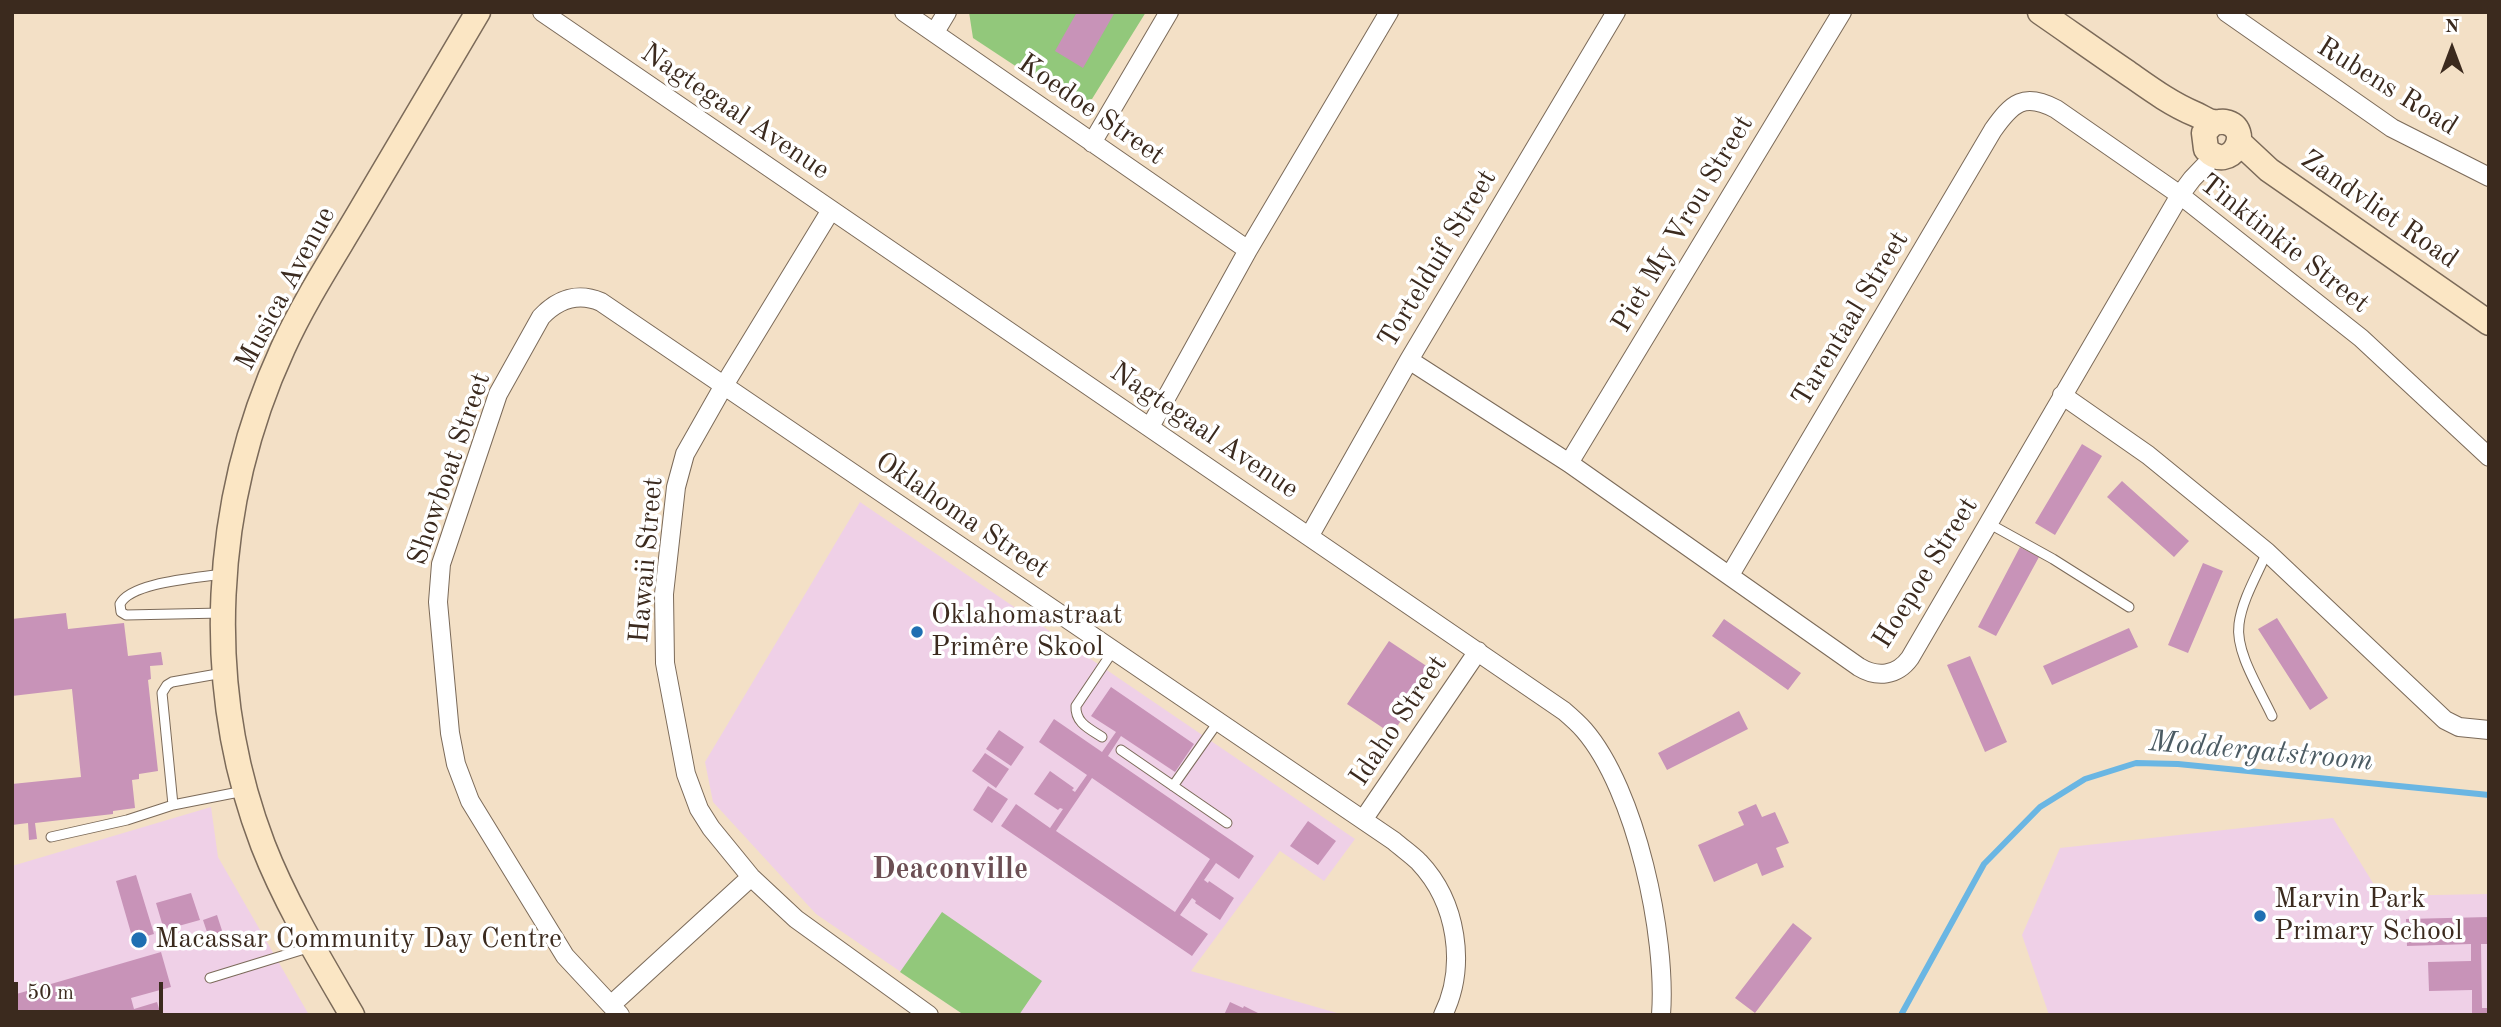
<!DOCTYPE html>
<meta charset="utf-8">
<style>
body{margin:0}
#map{position:relative;width:2501px;height:1027px;overflow:hidden;background:#f3e0c6;font-family:"Old Standard TT",serif}
canvas{display:block}
.frame{position:absolute;inset:0;border:14px solid #3b2a1e;pointer-events:none}
.north{position:absolute;left:2417px;top:14px;width:70px;height:70px;-webkit-text-stroke:5px #fff;paint-order:stroke;rotate:0deg;font-size:19px;font-weight:700;line-height:28px;text-align:center;color:#3b2a1e}
.north::after{content:'';display:block;margin:auto;width:24px;height:32px;background:#3b2a1e;clip-path:polygon(50% 0,100% 100%,50% 72%,0 100%)}
.scale{position:absolute;left:14px;top:982px;width:149px;height:32px;box-sizing:border-box;border:4px solid #3b2a1e;border-top:0;padding-left:9px;font-size:21px;line-height:24px;white-space:nowrap;color:#3b2a1e;-webkit-text-stroke:5px #fff;paint-order:stroke}
</style>
<div id="map">
<canvas width="2501" height="1027"></canvas>
<div class="frame"></div>
<div class="north">N</div>
<div class="scale">50 m</div>
</div>
<script>
const context = document.querySelector('canvas').getContext('2d');
context.lineJoin = 'round';
function fill(path, color) {
  context.fillStyle = color;
  context.fill(path, 'evenodd');
}
function stroke(path, color, width, dash) {
  context.strokeStyle = color;
  context.lineWidth = width;
  context.lineCap = dash ? 'butt' : 'round';
  context.setLineDash(dash || []);
  context.stroke(path);
}
function drawText(font, color, halo, rows, align = 'center') {
  context.font = font + ' "Old Standard TT",serif';
  context.lineWidth = 7;
  context.setLineDash([]);
  context.textBaseline = 'middle';
  context.strokeStyle = halo;
  context.fillStyle = color;
  for (const [text, x, y, turn = 0] of rows) {
    context.save();
    context.translate(x, y);
    context.rotate((+turn || 0) * Math.PI / 180);
    context.textAlign = isNaN(turn) ? turn : align;
    if (halo) context.strokeText(text, 0, 0);
    context.fillText(text, 0, 0);
    context.restore();
  }
}
const built = new Path2D(`
 M860,502l495,337 -31,42 -44,-30 -89,120 153,44h-380l-148,-101 -103,-112 -8,-40z
 M211,807l7,50 91,158h-297v-149z
 M2333,818l48,78 108,-2v121h-440l-27,-80 38,-87z`);
const green = new Path2D(`
 M969,12h177l-54,87 -19,5 -100,-66z
 M942,912l100,69 -23,34h-55l-64,-43z`);
const stream = new Path2D(`
 M1901,1015l83,-151 56,-57 45,-28 51,-16 42,1 311,31`);
const building = new Path2D(`
 M1077,12h38l-32,56 -28,-17z
 M2082,444l20,12 -47,79 -20,-12z
 M2122,481l67,60 -15,16 -67,-60z
 M2020,547l19,10 -43,79 -18,-9z
 M2203,563l20,8 -35,82 -20,-8z
 M66,613l2,16 56,-6 4,33 33,-4 2,13 -13,1 1,13 -3,1 10,91 -19,3v5l-7,1 3,28 -22,3v3l-78,9 2,16 -8,1 -1,-17 -16,2v-41l69,-7 -9,-88 -60,7v-77z
 M2277,618l51,80 -18,12 -52,-81z
 M1724,619l77,54 -13,17 -76,-54z
 M2129,628l9,19 -86,38 -9,-19z
 M1389,641l45,30 -42,63 -45,-30z
 M1970,656l37,86 -22,10 -38,-87z
 M1111,687l83,57 -19,28 -54,-36 -13,20 146,100 -15,23 -23,-16 -12,17 4,3 1,-2 25,17 -14,22 -25,-17 1,-2 -4,-3 -12,17 28,19 -16,22 -191,-130 15,-22 34,24 13,-19 -3,-1 -2,2 -24,-16 16,-23 24,17 -2,2 3,2 12,-17 -48,-33 15,-23 48,33 14,-20 -25,-16zM1092,778l118,81 -35,53 -119,-81z
 M1739,711l9,18 -81,41 -9,-17z
 M999,730l25,17 -13,19 -25,-17z
 M985,753l24,16 -13,19 -24,-17z
 M988,786l20,13 -16,24 -19,-13z
 M1756,804l6,13 13,-5 14,31 -13,5 8,19 -22,9 -5,-13 -43,19 -16,-37 46,-20 -6,-13z
 M1308,821l28,20 -18,24 -28,-19z
 M136,875l18,59 -21,6 -17,-59z
 M191,893l9,27 -36,10 -8,-27z
 M217,915l10,31 -14,4 -10,-30z
 M2489,917v27h-8l1,64h7v7h-17v-25l-43,1 -1,-29 43,-1v-17l-64,2 -1,-27z
 M1793,923l19,15 -57,75 -20,-15z
 M161,952l10,35 -40,11 3,11 23,-7 4,13h-142l-6,-20z
 M1230,1002l13,6 1,-2 18,9h-38z`);
const lane = new Path2D(`
 M1988,523l65,36 76,48
 M2267,552c-10,23 -25,48 -28,72 -4,28 21,66 33,92
 M222,613l-96,2 -5,-3 -1,-8c11,-22 78,-26 102,-30
 M1102,737c-12,-8 -27,-14 -26,-31l37,-55
 M1121,750l106,73
 M1173,786l45,-64
 M173,805l71,-14
 M51,837l76,-17 46,-15 -11,-112 5,-8 5,-3 51,-9
 M210,978l101,-31`);
const street = new Path2D(`
 M542,12l1022,699c7,6 14,12 20,19 52,60 83,206 77,285
 M904,12l344,238
 M2226,12l166,116 97,49
 M935,32l12,-20
 M1092,143l77,-131
 M831,210l-108,177 -38,67 -9,33 -12,107 1,69 21,111 13,35 12,19 40,49 45,42 133,96
 M1409,360l160,103 290,204c18,11 38,9 51,-9l270,-463 12,-16 22,-23
 M2062,395l86,60 119,97 178,168 14,7 30,3
 M1150,427l98,-177 141,-238
 M1569,463l273,-451
 M1310,535l99,-175 207,-348
 M1730,575l263,-445c19,-27 31,-38 63,-21l124,86 181,143 128,119
 M1363,820l115,-169
 M611,1005l140,-128
 M620,1015l-55,-59 -95,-155 -14,-37 -6,-31 -12,-131 3,-38 57,-170 43,-77c17,-18 37,-25 60,-15l793,539c8,7 18,14 25,21 38,40 48,104 24,153`);
const secondary = new Path2D(`
 M2040,12c29,20 57,40 85,59 23,16 44,32 70,43 5,2 13,8 19,8 4,1 8,-1 11,0 30,6 6,54 -19,27l-2,-16 10,-11
 M2239,142l30,28 220,153
 M352,1015c-32,-55 -66,-111 -89,-170 -61,-159 -51,-343 20,-497 21,-46 49,-89 75,-133 40,-68 80,-135 120,-203`);
const markers = [
 [917,632,7,"#1f6fb2"],
 [2260,916,7,"#1f6fb2"],
 [139,940,9,"#1f6fb2"]
];
const streetNames = [
 ["Rubens Road",2387,87,32],
 ["Koedoe Street",1091,110,35],
 ["Nagtegaal Avenue",735,112,34],
 ["Zandvliet Road",2379,210,35],
 ["Piet My Vrou Street",1683,224,-59],
 ["Tinktinkie Street",2284,244,38],
 ["Tortelduif Street",1438,259,-59],
 ["Musica Avenue",286,289,-62],
 ["Tarentaal Street",1851,319,-59],
 ["Nagtegaal Avenue",1204,431,34],
 ["Showboat Street",450,469,-71],
 ["Oklahoma Street",962,516,34],
 ["Hawaii Street",647,560,-85],
 ["Hoepoe Street",1926,573,-58],
 ["Idaho Street",1399,721,-56]
];
const poiNames = [
 ["Oklahomastraat",931,616],
 ["Primêre Skool",931,648],
 ["Marvin Park",2274,900],
 ["Primary School",2274,932],
 ["Macassar Community Day Centre",155,940]
];
const waterNames = [
 ["Moddergatstroom",2261,752,5]
];
const neighbourhoodNames = [
 ["Deaconville",950,870]
];
fill(built, '#efd0e7');
fill(green, '#92c87b');
stroke(stream, '#6ab6e3', 6);
fill(building, '#c893b8');
stroke(lane, '#7b6a59', 11);
stroke(street, '#7b6a59', 20);
stroke(secondary, '#7b6a59', 27);
stroke(lane, '#fff', 9);
stroke(street, '#fff', 18);
stroke(secondary, '#fbe6c4', 24);
for (const [x, y, r, color] of markers) {
  const dot = new Path2D();
  dot.arc(x, y, r, 0, 2 * Math.PI);
  context.fillStyle = color;
  context.fill(dot);
  stroke(dot, '#fff', 2.5);
}
drawText('28px', '#3b2a1e', '#fff', streetNames);
drawText('28px', '#3b2a1e', '#fff', poiNames, 'left');
drawText('italic 30px', '#4b5b63', '#fff', waterNames);
drawText('bold 30px', '#6c4f54', '#fff', neighbourhoodNames);
</script>
